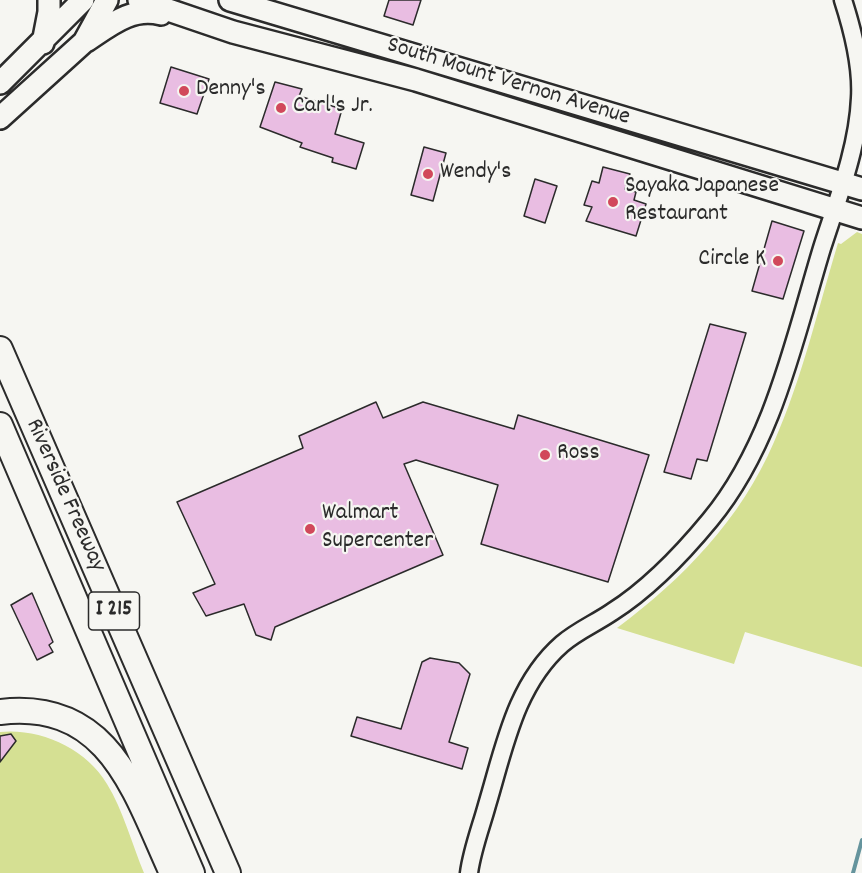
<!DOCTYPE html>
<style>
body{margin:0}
canvas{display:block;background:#f6f6f2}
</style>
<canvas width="862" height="873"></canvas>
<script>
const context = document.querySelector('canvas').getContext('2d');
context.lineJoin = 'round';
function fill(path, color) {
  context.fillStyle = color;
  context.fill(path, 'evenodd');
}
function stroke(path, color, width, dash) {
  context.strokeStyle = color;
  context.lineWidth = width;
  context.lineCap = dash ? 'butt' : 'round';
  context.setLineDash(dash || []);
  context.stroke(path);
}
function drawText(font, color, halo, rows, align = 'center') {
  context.font = font + ' Dekko,sans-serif';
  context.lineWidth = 4.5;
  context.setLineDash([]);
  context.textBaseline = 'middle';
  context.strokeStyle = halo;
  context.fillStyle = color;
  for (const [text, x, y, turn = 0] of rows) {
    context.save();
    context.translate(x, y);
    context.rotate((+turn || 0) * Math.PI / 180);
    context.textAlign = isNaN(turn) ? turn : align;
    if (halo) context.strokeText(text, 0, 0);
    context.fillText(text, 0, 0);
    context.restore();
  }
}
const green = new Path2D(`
 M857,232l5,2v433l-117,-35 -11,32 -117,-36c66,-49 124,-109 157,-186 28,-63 44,-133 64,-199l3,1z
 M0,732c40,-4 86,16 107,52 16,26 25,60 37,89h-144z`);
const stream = new Path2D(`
 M853,873l9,-33`);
const building = new Path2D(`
 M389,0h32l-8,25 -29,-9z
 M171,67l38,12 -12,35 -37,-11z
 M275,82l27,7 -3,7 43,13 -7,25 29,9 -8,26 -24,-7 1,-4 -33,-11 2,-4 -42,-16z
 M424,147l22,6 -13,48 -22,-6z
 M603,167l27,7 -5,15 11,3 -2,8 12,4 -10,32 -50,-15 6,-14 -8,-2 8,-24 7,2z
 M535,179l22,7 -12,37 -21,-7z
 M772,221l32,10 -21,68 -31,-8z
 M710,324l36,9 -39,128 -10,-2 -6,20 -27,-7z
 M376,402l7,16 40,-16 91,27 4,-14 131,40 -41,127 -127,-38 17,-59 -82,-25 -12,4 39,91 -168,72 -4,13 -15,-5 -12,-31 -38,12 -13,-23 22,-9 -38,-82 126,-54 -4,-12z
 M32,593l21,49 -4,3 4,7 -16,8 -26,-55z
 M430,658l29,5 11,11 -21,68 19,6 -6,21 -111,-33 6,-19 44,12 21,-67z
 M11,734l5,7 -16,21v-26z`);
const minor = new Path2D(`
 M469,873c3,-23 12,-46 18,-68 17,-56 28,-120 75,-161 15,-13 34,-21 50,-32 38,-24 70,-58 98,-92 63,-76 84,-180 112,-272 15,-47 36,-100 38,-150 2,-32 -7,-67 -17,-98`);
const major = new Path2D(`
 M139,0l94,32 183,48 446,138
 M230,0l632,189
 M86,41c23,-15 46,-35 75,-27
 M43,43l6,-31v-12
 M0,83l83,-83
 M0,118l84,-76 23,-42`);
const highway = new Path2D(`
 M0,349l228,524
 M0,425l192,448
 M0,712c110,-13 135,81 172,161`);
const markers = [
 [184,91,6,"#d1495b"],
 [281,108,6,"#d1495b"],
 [428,174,6,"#d1495b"],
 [613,202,6,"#d1495b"],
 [778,261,6,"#d1495b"],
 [545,455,6,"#d1495b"],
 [310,529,6,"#d1495b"]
];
const shields = [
 [114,611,51]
];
const shieldNames = [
 ["I 215",114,611]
];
const streetNames = [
 ["South Mount Vernon Avenue",508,83,17],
 ["Riverside Freeway",64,496,66]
];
const poiNames = [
 ["Denny's",196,91],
 ["Carl's Jr.",293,108],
 ["Wendy's",440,174],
 ["Sayaka Japanese",625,188],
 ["Restaurant",625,216],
 ["Circle K",766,261,"right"],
 ["Ross",557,455],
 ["Walmart",322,515],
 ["Supercenter",322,543]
];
fill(green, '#d5e093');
stroke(stream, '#65949d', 4);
fill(building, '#e9bde2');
stroke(building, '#2b2b2b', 1.5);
stroke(minor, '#2b2b2b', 21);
stroke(major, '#2b2b2b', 26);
stroke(highway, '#2b2b2b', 28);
stroke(minor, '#f6f6f2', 16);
stroke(major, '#f6f6f2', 21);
stroke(highway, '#f6f6f2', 24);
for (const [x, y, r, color] of markers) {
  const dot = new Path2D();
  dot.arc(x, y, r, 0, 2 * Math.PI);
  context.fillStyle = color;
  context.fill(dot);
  stroke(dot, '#f6f6f2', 2);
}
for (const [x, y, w] of shields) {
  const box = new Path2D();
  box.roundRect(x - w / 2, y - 19, w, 38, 4.5);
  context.fillStyle = '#f6f6f2';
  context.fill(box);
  stroke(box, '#2b2b2b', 1.5);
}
drawText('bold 22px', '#2b2b2b', null, shieldNames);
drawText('24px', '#2b2b2b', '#f6f6f2', streetNames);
drawText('24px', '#2b2b2b', '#f6f6f2', poiNames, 'left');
</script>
